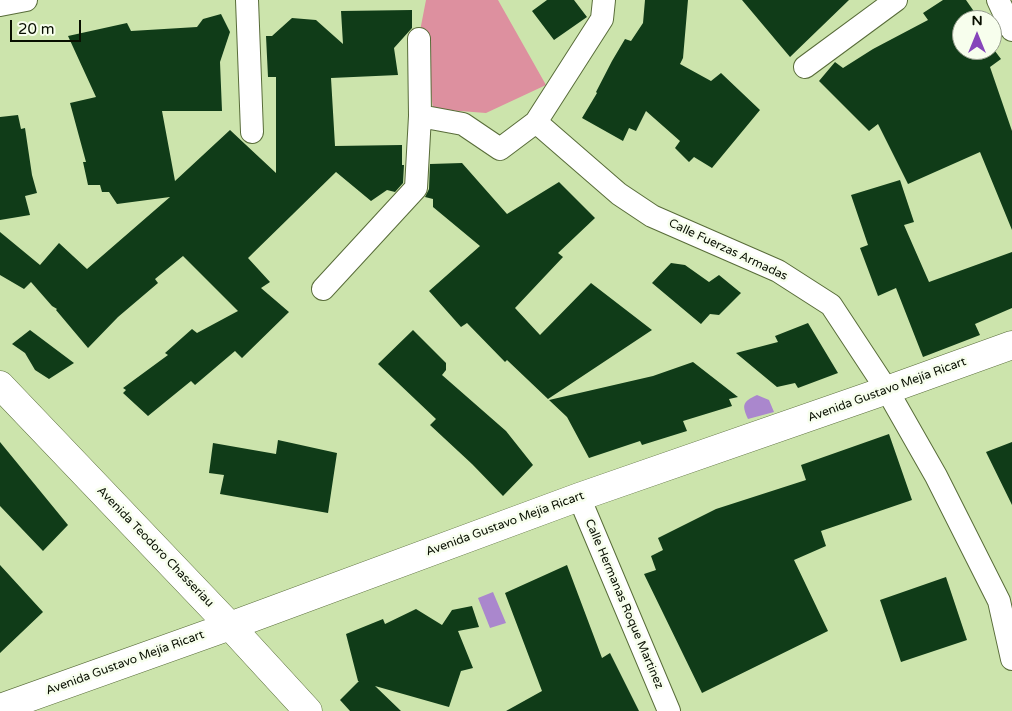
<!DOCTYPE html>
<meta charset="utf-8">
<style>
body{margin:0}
#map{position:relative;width:1012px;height:711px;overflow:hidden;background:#cce4ac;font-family:"Varela Round",sans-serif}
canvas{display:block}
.north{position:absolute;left:952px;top:10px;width:50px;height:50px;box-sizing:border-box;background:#f7feed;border:1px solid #979e8e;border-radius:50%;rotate:0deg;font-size:14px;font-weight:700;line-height:20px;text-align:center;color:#080f00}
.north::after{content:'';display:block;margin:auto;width:18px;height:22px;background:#8645ba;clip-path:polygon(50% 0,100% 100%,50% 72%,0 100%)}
.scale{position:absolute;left:10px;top:20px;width:71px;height:22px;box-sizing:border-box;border:2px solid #080f00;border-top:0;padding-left:6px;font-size:15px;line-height:18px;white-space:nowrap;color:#080f00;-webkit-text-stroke:4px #f7feed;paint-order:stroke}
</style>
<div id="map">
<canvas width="1012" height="711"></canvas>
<div class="north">N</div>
<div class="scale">20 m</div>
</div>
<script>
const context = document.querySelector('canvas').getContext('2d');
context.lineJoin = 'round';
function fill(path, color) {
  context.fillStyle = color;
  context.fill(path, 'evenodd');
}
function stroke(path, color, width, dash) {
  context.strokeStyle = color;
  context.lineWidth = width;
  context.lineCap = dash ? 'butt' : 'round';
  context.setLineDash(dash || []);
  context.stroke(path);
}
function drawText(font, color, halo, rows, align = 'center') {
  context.font = font + ' "Varela Round",sans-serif';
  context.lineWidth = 5;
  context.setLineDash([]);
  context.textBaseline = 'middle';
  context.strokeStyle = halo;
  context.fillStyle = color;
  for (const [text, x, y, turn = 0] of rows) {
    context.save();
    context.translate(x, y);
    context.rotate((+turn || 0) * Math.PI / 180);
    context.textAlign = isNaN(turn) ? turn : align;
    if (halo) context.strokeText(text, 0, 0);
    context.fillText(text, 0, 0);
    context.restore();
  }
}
const green = new Path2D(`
 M426,0h72l48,85 -60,28 -53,-4 -8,-65 -5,-13z`);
const water = new Path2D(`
 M757,395l12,5 5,12 -26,7c-6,-14 -6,-17 9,-24z
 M493,592l13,31 -16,5 -12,-30z`);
const building = new Path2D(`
 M547,0h27l13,17 -33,23 -22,-29z
 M645,0h43l-5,58 -3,6 31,17 10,-8 39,37 -48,58 -18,-11 -5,5 -14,-14 5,-7 -34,-30 -10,20 -7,-3 -6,13 -41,-23 15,-25 -1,-1 16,-31 13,-22 6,2 12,-18z
 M742,0h107l-59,57z
 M943,0h23l14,20h-18v30h30v-3l9,12 -11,8 22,64v99l-32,-78 -72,32 -30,-60 -9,7 -50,-50 16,-19 8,6 30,-19 55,-29 -5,-7z
 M412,10v18l-18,20 4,27 -67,3 4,68 67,-1v20h2l-1,18 -8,9 -8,-2 -16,11 -35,-29 -88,86 22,24 -9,6 28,24 -47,46 -7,-7 -40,34 -4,-4 -43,35 -25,-23 3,-3 -3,-2 45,-33 -3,-2 27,-24 5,4 41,-22 -55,-55 -28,23 3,4 -40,34 -30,31 -32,-38 1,-1 -5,-3 -21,-24 -7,7 -24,-14v-43l40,33 19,-22 28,26 83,-72 -53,7 -8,-12h-7l-2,-7h-12l-5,-23h3l-16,-59 26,-6 -28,-61 59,-13 4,8 66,-4 6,-8 18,-5 9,18 -10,30 2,49h-60l13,70 55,-51 46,43v-96h-8l-2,-41h6l20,-18 24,2 27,24 -2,-33z
 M18,115l3,14 4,-1 7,47 5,18 -12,3 5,19 -30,5v-103z
 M462,163l45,51 52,-32 36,36 -37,35 5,4 -48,51 25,27 51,-52 61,47 -104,69 -41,-39 -2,2 -38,-39 -6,4 -32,-36 51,-45 -47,-39v-8l-8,-2 4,-8 1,-25z
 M900,180l14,42 -10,3 25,57 83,-30v56l-37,16 5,11 -57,22 -27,-69 -18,8 -18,-48 8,-3 -17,-50z
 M671,263l14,2 24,17 10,-7 22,18 -22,22 -9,-1 -9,10 -49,-41z
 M808,323l30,50 -40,15 -3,-5 -18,4 -41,-34 42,-11 -3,-6z
 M30,330l44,33 -25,16 -14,-9 -10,-17 -13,-9z
 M413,330l33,33v7l-4,5 64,56 27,34 -30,31 -31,-32 -42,-39 6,-6 -58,-55z
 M693,362l45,35 -9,2 3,7 -49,15 4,10 -45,14 -2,-4 -51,17 -22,-41 -18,-17 104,-24z
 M889,434l23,66 -91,31 5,15 -32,14 34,71 -126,62 -58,-119 12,-4 -5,-14 12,-6 -5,-12 58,-29 90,-29 -5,-15z
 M278,440l59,13 -9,60 -108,-19 4,-19 -15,-2 4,-30 63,11z
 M0,442l68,83 -25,26 -43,-45z
 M1012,442v63l-26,-53z
 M0,565l43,47 -43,41z
 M567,565l35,93 8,-5 29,58h-133l36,-20 -37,-98z
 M946,577l21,63 -66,22 -21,-62z
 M472,606l7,21 -21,4 15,37 -12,3 -12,36 -74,-21 26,25h-51l-10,-11 19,-19h-1l-12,-47 37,-15 2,5 31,-15 26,16 10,-15z`);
const street = new Path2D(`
 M247,0l5,132
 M998,0l14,30
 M0,5l26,-5
 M805,67l91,-67
 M420,116l43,8 37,25 36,-27 83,72 33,22 126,55 53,34 56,85 49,86 63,125 13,58
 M536,122l66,-103 2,-19
 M323,289l93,-101 4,-72 -1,-77
 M579,497l90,214`);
const secondary = new Path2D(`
 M0,385l230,241 78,85
 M0,708l230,-82 349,-129 308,-107 125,-45`);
const streetNames = [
 ["Calle Fuerzas Armadas",728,250,25],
 ["Avenida Gustavo Mejía Ricart",887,390,-20],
 ["Avenida Gustavo Mejía Ricart",505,524,-20],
 ["Avenida Teodoro Chasseriau",155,547,46],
 ["Calle Hermanas Roque Martinez",624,604,67],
 ["Avenida Gustavo Mejía Ricart",125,663,-20]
];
fill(green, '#dd909f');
fill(water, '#aa87cd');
fill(building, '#103c18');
stroke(street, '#586c39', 24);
stroke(secondary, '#586c39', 29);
stroke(street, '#fff', 22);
stroke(secondary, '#fff', 28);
drawText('12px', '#080f00', '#f7feed', streetNames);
</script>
